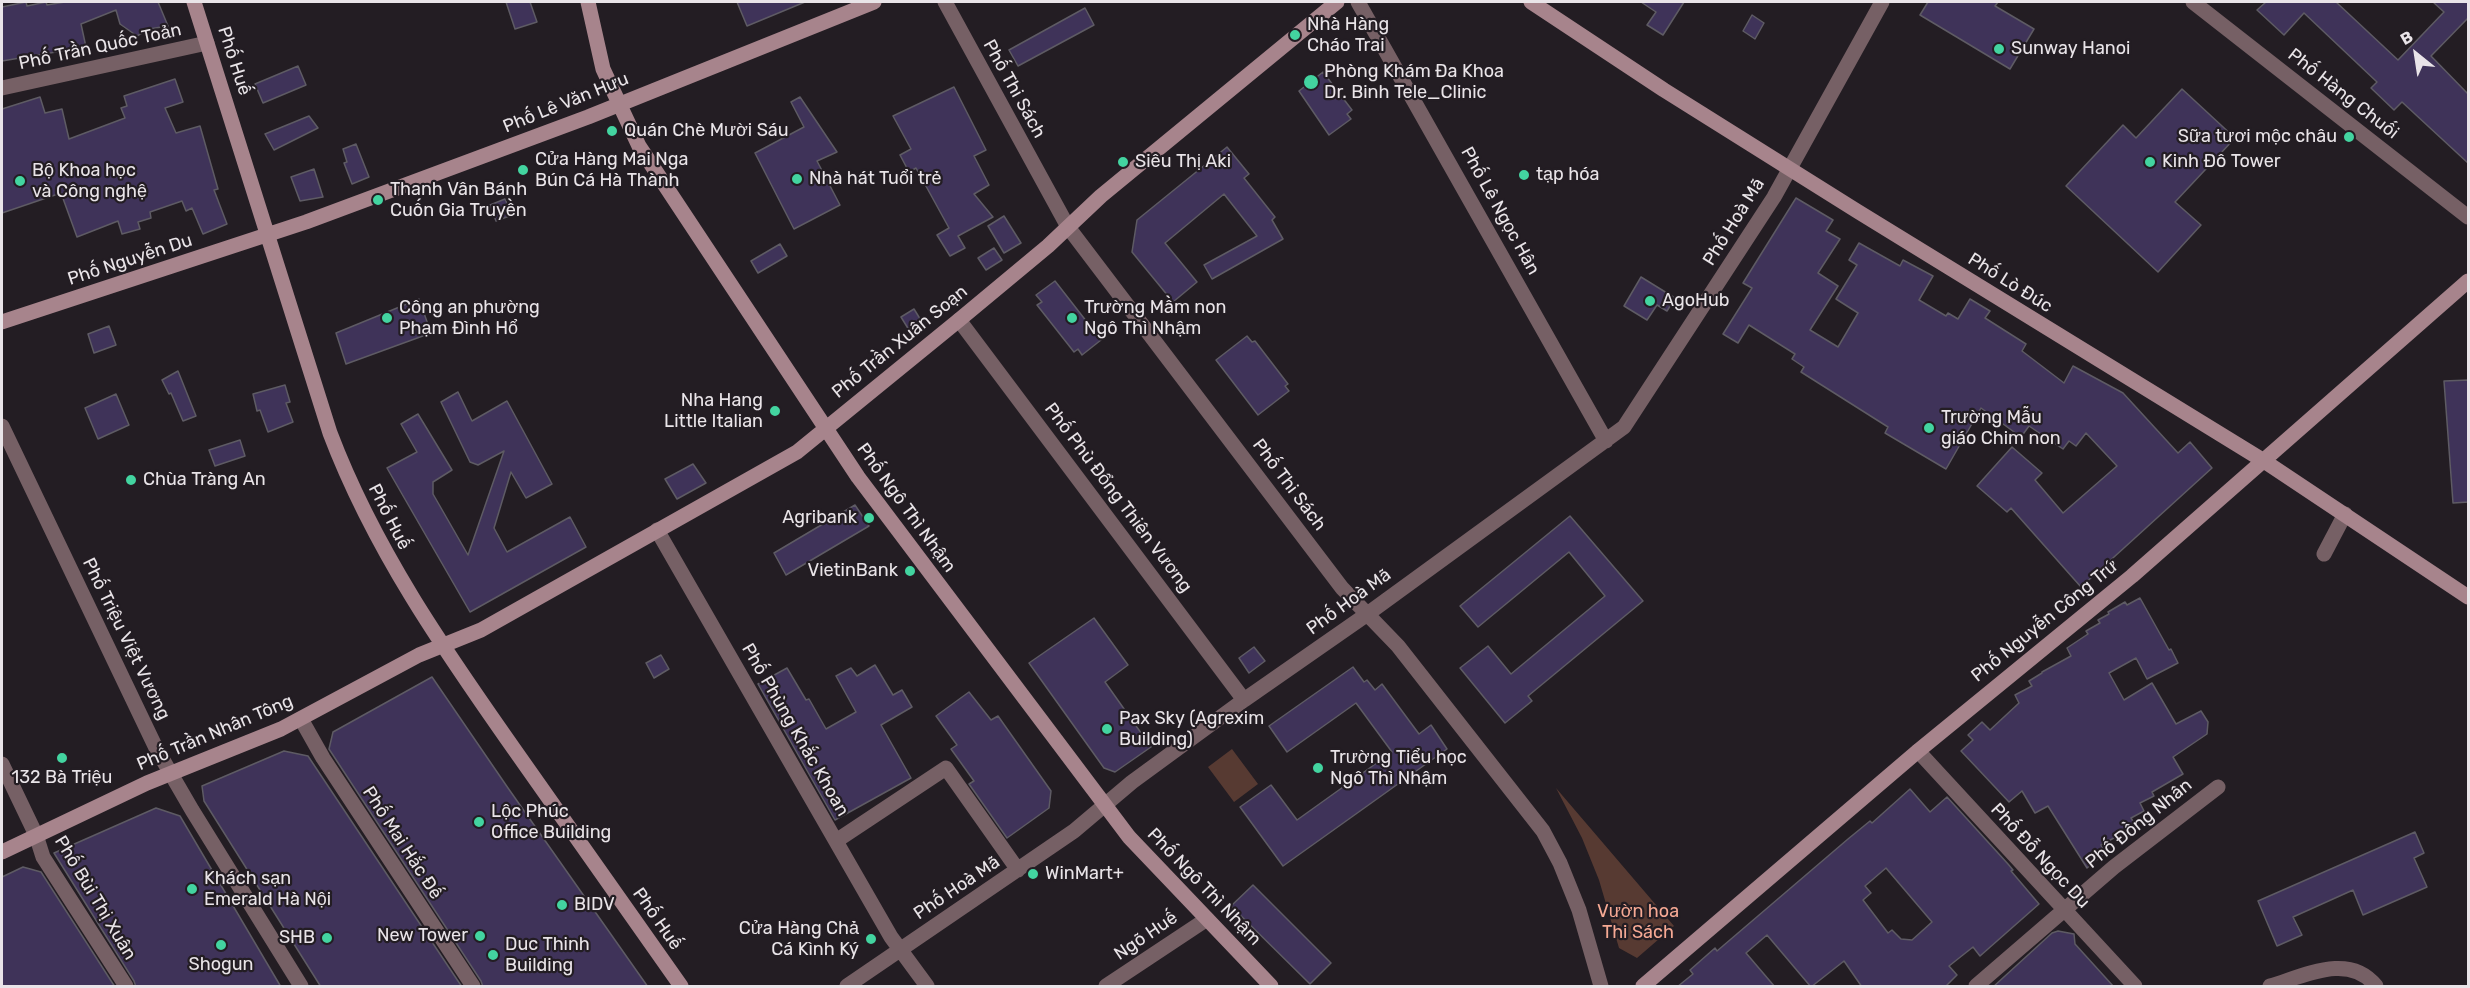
<!DOCTYPE html>
<meta charset="utf-8">
<style>
body{margin:0}
#map{position:relative;width:2470px;height:988px;overflow:hidden;background:#231d23;font-family:Rubik,sans-serif}
canvas{display:block}
.frame{position:absolute;inset:0;border:3px solid #e9e4e8;pointer-events:none}
.north{position:absolute;left:2386px;top:24px;width:60px;height:60px;-webkit-text-stroke:4px #231d23;paint-order:stroke;rotate:330deg;font-size:16px;font-weight:700;line-height:24px;text-align:center;color:#e9e4e8}
.north::after{content:'';display:block;margin:auto;width:21px;height:27px;background:#e9e4e8;clip-path:polygon(50% 0,100% 100%,50% 72%,0 100%)}
</style>
<div id="map">
<canvas width="2470" height="988"></canvas>
<div class="frame"></div>
<div class="north">B</div>
</div>
<script>
const context = document.querySelector('canvas').getContext('2d');
context.lineJoin = 'round';
function fill(path, color) {
  context.fillStyle = color;
  context.fill(path, 'evenodd');
}
function stroke(path, color, width, dash) {
  context.strokeStyle = color;
  context.lineWidth = width;
  context.lineCap = dash ? 'butt' : 'round';
  context.setLineDash(dash || []);
  context.stroke(path);
}
function drawText(font, color, halo, rows, align = 'center') {
  context.font = font + ' Rubik,sans-serif';
  context.lineWidth = 4.5;
  context.setLineDash([]);
  context.textBaseline = 'middle';
  context.strokeStyle = halo;
  context.fillStyle = color;
  for (const [text, x, y, turn = 0] of rows) {
    context.save();
    context.translate(x, y);
    context.rotate((+turn || 0) * Math.PI / 180);
    context.textAlign = isNaN(turn) ? turn : align;
    if (halo) context.strokeText(text, 0, 0);
    context.fillText(text, 0, 0);
    context.restore();
  }
}
const green = new Path2D(`
 M1232,749l26,35 -24,18 -26,-35z
 M1556,788l118,138 -37,32 -18,-10 -20,-68 -17,-42z`);
const building = new Path2D(`
 M26,2l1,4 19,-4 1,3 18,-3h93l10,24 -19,3 -12,7 -17,-12 -4,-14 -35,14 5,23 -84,14v-54z
 M506,2h24l7,20 -22,7z
 M737,2h68l-58,24z
 M1641,2h43l-21,33 -16,-10 9,-13z
 M1928,2h70l-3,4 39,23 -24,40 -90,-54z
 M2266,2h70l62,58 46,-48 -11,-10h36v15l-38,39 38,39v69l-67,-62 -8,8 -23,-22 6,-6 -73,-69 -20,22 -27,-25z
 M1085,8l9,17 -76,41 -9,-16z
 M1752,15l12,8 -9,16 -12,-8z
 M298,66l8,19 -43,18 -8,-19z
 M1323,72l29,38 -5,4 4,5 -22,16 -30,-44z
 M175,79l8,23 -18,6 11,25 24,-7 18,63 -4,1 13,34 -24,10 -11,-26 -6,3 -4,-10 -32,11 1,6 -13,4 2,7 -18,5 -4,-13 -41,16 -16,-44 -59,20v-104l38,-12 5,16 17,-4 7,30 56,-21 -4,-10 6,-2 -3,-10z
 M954,87l32,63 -12,6 15,29 -15,9 19,23 -35,19 7,12 -15,8 -13,-21 12,-7 -33,-60 -7,4 -9,-17 11,-6 -18,-33z
 M2182,89l53,49 -60,64 26,23 -43,47 -92,-86 57,-61 13,13z
 M800,97l37,55 -20,9 23,44 -46,24 -39,-76 49,-26 -13,-25z
 M309,116l9,12 -44,22 -9,-16z
 M356,144l13,33 -17,7 -8,-21 3,-1 -4,-13z
 M1227,147l22,27 -5,4 31,39 -3,3 11,19 -71,40 -8,-14 53,-29 -33,-42 -59,49 32,39 -24,20 -41,-50 5,-32z
 M314,169l9,28 -23,4 -9,-24z
 M1796,198l37,22 -7,11 14,8 -22,34 20,13 -28,44 28,17 20,-34 -22,-14 21,-34 -8,-5 10,-17 41,23 3,-6 30,16 -14,24 27,16 2,-3 10,6 12,-20 20,12 -5,7 41,26 -4,7 42,32 9,-17 50,27 55,60 12,-11 22,26 -131,119 -70,-79 -4,4 -30,-26 35,-39 30,26 -7,7 28,33 54,-47 -31,-33 -10,13 -7,-5 -6,8 -34,-23 -8,11 -40,-29 -35,61 -61,-36 3,-6 -87,-55 3,-5 -12,-8 3,-5 -46,-29 -11,18 -15,-9 29,-46 -9,-5z
 M505,199l7,16 -16,6 -6,-16z
 M1004,216l17,27 -17,10 -16,-27z
 M780,244l7,12 -29,17 -7,-12z
 M994,248l8,12 -16,10 -8,-12z
 M1641,277l34,21 -8,13 -10,-6 -10,15 -23,-14z
 M1055,281l46,59 -19,15 -4,-6 -4,3 -37,-47 5,-3 -6,-7z
 M419,299l12,34 -85,31 -10,-31z
 M914,309l8,13 -13,8 -8,-13z
 M109,326l7,19 -22,8 -6,-19z
 M1247,336l5,6 3,-1 33,43 -3,2 4,5 -31,24 -42,-55z
 M178,371l18,45 -13,5 -12,-28 -2,1 -7,-14z
 M2469,380v122l-16,1 -9,-122z
 M285,385l5,17 -4,1 7,19 -25,10 -8,-22 -3,1 -4,-17z
 M458,392l14,29 35,-20 45,83 -26,14 -15,-26 -17,56 13,24 63,-35 16,30 -116,65 -83,-144 30,-16 -16,-28 17,-10 34,56 -19,12v12l35,61 36,-104 -26,14 -8,-3 -29,-60z
 M116,394l13,31 -31,14 -13,-31z
 M240,440l5,16 -30,10 -6,-16z
 M693,464l13,19 -29,16 -12,-20z
 M855,505l14,21 -83,49 -12,-22z
 M1570,516l73,85 -115,95 4,5 -27,22 -45,-55 28,-22 23,28 94,-78 -36,-44 -91,75 -18,-21z
 M2140,598l29,52 2,-1 7,14 -31,16 -11,-21 -27,15 15,27 28,-17 24,41 25,-13 7,11 -1,12 -34,23 10,17 -31,18 2,4 -14,7 4,8 -13,7 5,8 -35,19 4,8 -18,15 -39,-62 -13,7 -13,-22 -13,11 -48,-51 12,-11 -5,-5 14,-13 8,8 29,-27 -4,-8 17,-9 -3,-5 13,-8v-1l29,-16 -4,-8 21,-14 -2,-3 14,-8 -2,-3 11,-6 -1,-2 17,-10 2,3z
 M1094,618l34,47 -23,17 46,65 -36,25 -11,-4 -75,-105z
 M1254,647l11,14 -16,12 -10,-15z
 M661,655l8,14 -15,9 -8,-15z
 M875,665l18,30 9,-5 10,17 -31,18 30,53 -76,42 -77,-136 29,-16 19,32 3,-1 17,30 30,-17 -20,-36 15,-8 6,8z
 M1353,667l11,15 3,-2 8,10 7,-6 37,50 12,-9 16,24 -164,117 -43,-59 31,-22 26,35 95,-68 -36,-49 -69,49 -18,-26z
 M432,677l76,111 140,199h-165l-2,-6 -152,-232 4,-17z
 M969,692l22,28 7,-4 53,75 -2,17 -42,30 -38,-54 5,-3 -23,-32 6,-4 -21,-29z
 M284,751l24,5 154,231h-141l-117,-186 -2,-15z
 M1910,789l20,23 17,-15 61,67 5,6 -2,1 28,33 -59,52 -7,-9 -24,19 8,9 -12,12h-83l-18,-26 -33,26 -44,-52 -21,18 29,34h-98l16,-13 -3,-4 25,-22 2,3 131,-112 22,-18 2,2zM1886,868l46,54 -20,18 -11,-1 -9,-9 -4,3 -25,-33 8,-7 -6,-7z
 M156,808l24,8 101,171h-145l-2,-6 -80,-128z
 M2415,832l9,21 -10,5 13,29 -64,28 -10,-25 -60,27 9,18 -25,11 -19,-45z
 M23,867l18,5 74,115h-113v-110z
 M1253,885l78,78 -21,21 -79,-78z
 M2058,931l16,3 1,10 39,43h-121l59,-54z`);
const street = new Path2D(`
 M945,2l123,225 274,361 56,58 145,185 17,32 19,47 22,76
 M1358,2l248,439
 M2193,2l275,215
 M2,88l205,-45
 M959,320l285,380
 M2,426l154,322 36,62 109,176
 M657,530l234,407 36,49
 M2324,554l21,-40
 M301,719l22,39 150,228
 M1918,751l217,235
 M2,764l34,71 7,22 83,129
 M836,841l110,-73 72,102
 M847,986l227,-155 58,-49 112,-82 122,-85 258,-188 150,-230 108,-195
 M1106,986l101,-67
 M1976,986l138,-119 104,-80
 M2270,986c34,-10 79,-34 106,0`);
const secondary = new Path2D(`
 M194,2l136,431c44,116 113,215 184,316 56,79 111,158 167,237
 M588,2l15,67 36,77 219,331 271,360 142,149
 M1531,2l133,88 193,121 407,250 204,136
 M2,322l304,-100 282,-105 286,-115
 M2,852l145,-69 134,-54 138,-74 62,-25 316,-178 162,-132 89,-74 53,-50 236,-194
 M1643,986l275,-235 214,-175 336,-295`);
const markers = [
 [1295,35,6,"#43d4a0"],
 [1999,49,6,"#43d4a0"],
 [1311,82,8,"#43d4a0"],
 [612,131,6,"#43d4a0"],
 [2349,137,6,"#43d4a0"],
 [1123,162,6,"#43d4a0"],
 [2150,162,6,"#43d4a0"],
 [523,170,6,"#43d4a0"],
 [1524,175,6,"#43d4a0"],
 [797,179,6,"#43d4a0"],
 [20,181,6,"#43d4a0"],
 [378,200,6,"#43d4a0"],
 [1650,301,6,"#43d4a0"],
 [387,318,6,"#43d4a0"],
 [1072,318,6,"#43d4a0"],
 [775,411,6,"#43d4a0"],
 [1929,428,6,"#43d4a0"],
 [131,480,6,"#43d4a0"],
 [869,518,6,"#43d4a0"],
 [910,571,6,"#43d4a0"],
 [1107,729,6,"#43d4a0"],
 [62,758,6,"#43d4a0"],
 [1318,768,6,"#43d4a0"],
 [479,822,6,"#43d4a0"],
 [1033,874,6,"#43d4a0"],
 [192,889,6,"#43d4a0"],
 [562,905,6,"#43d4a0"],
 [480,936,6,"#43d4a0"],
 [327,938,6,"#43d4a0"],
 [871,939,6,"#43d4a0"],
 [221,945,6,"#43d4a0"],
 [493,955,6,"#43d4a0"]
];
const poiNames = [
 ["Nhà Hàng",1307,25],
 ["Cháo Trai",1307,46],
 ["Sunway Hanoi",2011,49],
 ["Phòng Khám Đa Khoa",1324,72],
 ["Dr. Binh Tele_Clinic",1324,93],
 ["Quán Chè Mười Sáu",624,131],
 ["Sữa tươi mộc châu",2337,137,"right"],
 ["Cửa Hàng Mai Nga",535,160],
 ["Bún Cá Hà Thành",535,181],
 ["Siêu Thị Aki",1135,162],
 ["Kinh Đô Tower",2162,162],
 ["Bộ Khoa học",32,171],
 ["và Công nghệ",32,192],
 ["tạp hóa",1536,175],
 ["Nhà hát Tuổi trẻ",809,179],
 ["Thanh Vân Bánh",390,190],
 ["Cuốn Gia Truyền",390,211],
 ["AgoHub",1662,301],
 ["Công an phường",399,308],
 ["Phạm Đình Hổ",399,329],
 ["Trường Mầm non",1084,308],
 ["Ngô Thì Nhậm",1084,329],
 ["Nha Hang",763,401,"right"],
 ["Little Italian",763,422,"right"],
 ["Trường Mẫu",1941,418],
 ["giáo Chim non",1941,439],
 ["Chùa Tràng An",143,480],
 ["Agribank",857,518,"right"],
 ["VietinBank",898,571,"right"],
 ["Pax Sky (Agrexim",1119,719],
 ["Building)",1119,740],
 ["Trường Tiểu học",1330,758],
 ["Ngô Thì Nhậm",1330,779],
 ["132 Bà Triệu",62,778,"center"],
 ["Lộc Phúc",491,812],
 ["Office Building",491,833],
 ["WinMart+",1045,874],
 ["Khách sạn",204,879],
 ["Emerald Hà Nội",204,900],
 ["BIDV",574,905],
 ["Cửa Hàng Chả",859,929,"right"],
 ["Cá Kình Ký",859,950,"right"],
 ["New Tower",468,936,"right"],
 ["SHB",315,938,"right"],
 ["Duc Thinh",505,945],
 ["Building",505,966],
 ["Shogun",221,965,"center"]
];
const streetNames = [
 ["Phố Trần Quốc Toản",100,47,-12],
 ["Phố Huế",234,61,72],
 ["Phố Thi Sách",1014,89,61],
 ["Phố Hàng Chuối",2343,94,38],
 ["Phố Lê Văn Hưu",566,103,-22],
 ["Phố Lê Ngọc Hân",1500,211,61],
 ["Phố Hoà Mã",1734,222,-58],
 ["Phố Nguyễn Du",130,260,-18],
 ["Phố Lò Đúc",2010,283,32],
 ["Phố Trần Xuân Soạn",900,342,-39],
 ["Phố Thi Sách",1289,485,53],
 ["Phố Phù Đổng Thiên Vương",1118,498,53],
 ["Phố Ngô Thì Nhậm",906,508,54],
 ["Phố Huế",389,517,63],
 ["Phố Hoà Mã",1349,602,-36],
 ["Phố Nguyễn Công Trứ",2045,621,-39],
 ["Phố Triệu Việt Vương",126,639,64],
 ["Phố Phùng Khắc Khoan",795,730,60],
 ["Phố Trần Nhân Tông",215,733,-23],
 ["Phố Đồng Nhân",2139,824,-39],
 ["Phố Mai Hắc Đế",402,843,57],
 ["Phố Đỗ Ngọc Du",2040,856,47],
 ["Phố Ngô Thì Nhậm",1204,887,46],
 ["Phố Hoà Mã",957,888,-34],
 ["Phố Bùi Thị Xuân",95,898,59],
 ["Phố Huế",657,919,55],
 ["Ngõ Huế",1146,936,-34]
];
const parkNames = [
 ["Vườn hoa",1638,912],
 ["Thi Sách",1638,933]
];
fill(green, '#573a32');
fill(building, '#3f3359');
stroke(building, '#5e5b64', 1.5);
stroke(street, '#766065', 15);
stroke(secondary, '#a7848c', 15);
for (const [x, y, r, color] of markers) {
  const dot = new Path2D();
  dot.arc(x, y, r, 0, 2 * Math.PI);
  context.fillStyle = color;
  context.fill(dot);
  stroke(dot, '#231d23', 2);
}
drawText('18px', '#e9e4e8', '#231d23', poiNames, 'left');
drawText('18px', '#e9e4e8', '#231d23', streetNames);
drawText('18px', '#f6a994', '#231d23', parkNames);
</script>
